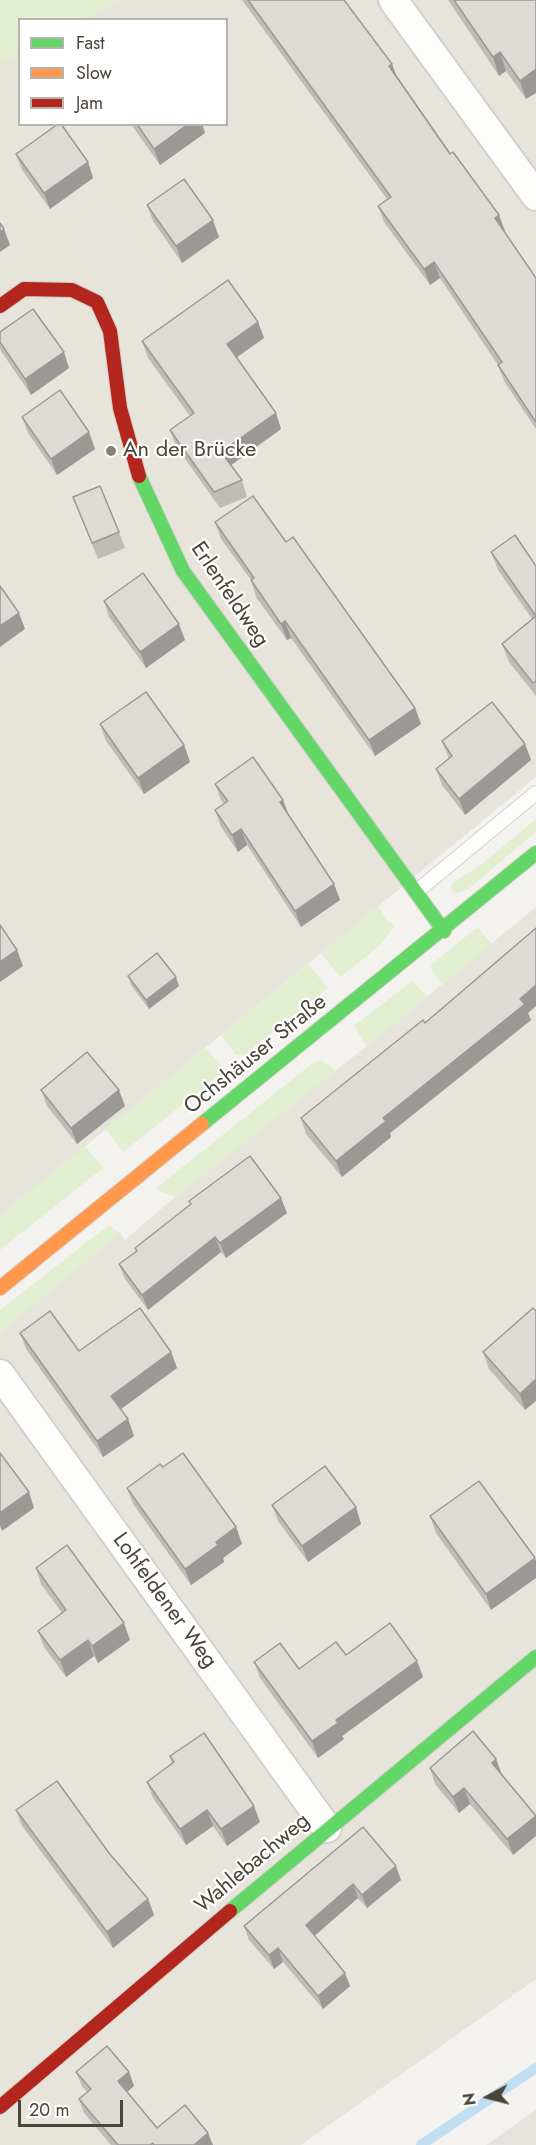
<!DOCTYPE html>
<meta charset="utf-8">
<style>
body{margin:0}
#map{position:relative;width:536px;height:2145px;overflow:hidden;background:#f4f2ee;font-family:Jost,sans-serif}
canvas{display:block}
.legend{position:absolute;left:18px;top:18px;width:210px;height:108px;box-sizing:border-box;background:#fff;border:2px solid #b7b4b0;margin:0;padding:8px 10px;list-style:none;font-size:18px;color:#4b4439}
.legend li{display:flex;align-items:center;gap:12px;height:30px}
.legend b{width:30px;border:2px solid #b7b4b0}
.north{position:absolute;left:458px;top:2067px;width:60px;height:60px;-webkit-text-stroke:4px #fff;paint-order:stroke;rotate:263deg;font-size:16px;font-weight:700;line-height:24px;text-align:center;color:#4b4439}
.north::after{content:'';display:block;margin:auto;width:21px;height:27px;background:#4b4439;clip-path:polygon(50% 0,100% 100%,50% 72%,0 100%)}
.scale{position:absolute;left:18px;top:2100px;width:105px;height:27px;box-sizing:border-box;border:3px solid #4b4439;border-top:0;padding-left:8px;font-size:18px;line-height:21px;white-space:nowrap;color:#4b4439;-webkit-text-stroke:4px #fff;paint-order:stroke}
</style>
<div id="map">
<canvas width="536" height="2145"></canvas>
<ul class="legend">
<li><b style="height:8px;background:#63d668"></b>Fast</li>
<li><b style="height:8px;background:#ff974d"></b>Slow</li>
<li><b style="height:8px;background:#b3261e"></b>Jam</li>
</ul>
<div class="north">N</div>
<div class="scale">20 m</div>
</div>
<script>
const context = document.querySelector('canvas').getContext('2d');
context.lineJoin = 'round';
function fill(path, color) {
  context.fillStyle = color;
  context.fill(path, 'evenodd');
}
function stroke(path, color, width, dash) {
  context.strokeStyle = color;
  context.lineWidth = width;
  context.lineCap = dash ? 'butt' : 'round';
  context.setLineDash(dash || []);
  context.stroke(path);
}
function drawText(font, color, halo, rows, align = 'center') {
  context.font = font + ' Jost,sans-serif';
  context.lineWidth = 4.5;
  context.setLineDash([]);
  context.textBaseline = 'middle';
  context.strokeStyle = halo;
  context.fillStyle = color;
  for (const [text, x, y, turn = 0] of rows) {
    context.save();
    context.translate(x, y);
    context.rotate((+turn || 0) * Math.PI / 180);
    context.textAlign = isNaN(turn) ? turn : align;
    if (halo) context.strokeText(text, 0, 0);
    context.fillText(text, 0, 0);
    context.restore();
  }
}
const residential = new Path2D(`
 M121,0h415v777l-536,439v-1153l19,-10 1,71h206v-104l-143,-1z
 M536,907v1072l-235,166h-301v-813l120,-99 5,7 50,-43 192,-151z`);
const industrial = new Path2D(`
 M536,2110v35h-50z`);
const green = new Path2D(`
 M0,0h121l-38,19 -63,1 -1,33 -19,10z
 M536,819v13l-69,58 -13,3 -3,-4 2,-7 25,-15z
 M378,906l8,13 8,6c-11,22 -34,36 -54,52l-19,-24z
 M475,929h4l13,15 -49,41 -11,-14 -1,-6z
 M308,964l20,24 -84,67h-8l-15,-20z
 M412,981l15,16 -60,49 -13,-20z
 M205,1048l16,17 1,8 -99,79 -17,-23z
 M321,1060l15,11 -161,126 -20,-8 158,-126z
 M85,1146l18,22 -103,82v-34z
 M109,1225l11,8 -120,99v-22z`);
const parking = new Path2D(`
 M104,217l60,85 -22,15 -60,-86z`);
const stream = new Path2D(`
 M421,2145l115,-77`);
const lane = new Path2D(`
 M416,892l120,-99`);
const street = new Path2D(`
 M393,0l143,196
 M0,1374l327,454`);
const fast = new Path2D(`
 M139,476l44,95 261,360
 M202,1124l334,-271
 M230,1911l306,-254`);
const slow = new Path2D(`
 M0,1288l202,-164`);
const jam = new Path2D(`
 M0,306l24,-17 48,1 25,12 13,29 10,77 19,68
 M0,2107l230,-196`);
const wall = new Path2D(`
 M242,0h102l161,231 -1,1 32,46v151l-32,-48 -6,-16 -58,-87 -10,7 -46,-63 -6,-16 9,-7z
 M448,0h88l-10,99 -20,-28 -7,5z
 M131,124h71l3,9 -45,32z
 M16,154l72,8 5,16 -43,31 -28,-39z
 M147,205l72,32 -37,26 -29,-42z
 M258,322l6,16 -28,19 40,56 5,16 -50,36 11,15 5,17 -27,11 -44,-62 -6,-16 20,-14 -42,-58 -6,-17z
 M0,332l69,36 -38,27 -30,-44 -1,-3z
 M22,417l73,32 -38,26 -29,-42z
 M73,497l46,35 6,16 -27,11z
 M215,522l71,20 129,166 6,16 -46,32 -84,-118 -4,2 -31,-43 -5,-17 -30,-41z
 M491,552l45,14v130l-27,-34 -7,-18 30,-25 -34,-49z
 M104,601l81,39 -39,28 -37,-51z
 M100,724l84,21 6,17 -46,32 -38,-53z
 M442,741l83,3 6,16 -66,55 -23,-30 -6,-16 13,-10z
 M215,784l68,16 6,16 45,68 6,16 -39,27 -54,-82 -9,7 -17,-25 -6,-17 9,-6 -3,-4z
 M128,976l51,10 -30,23 -18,-24z
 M528,1013l3,7 -141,113 1,4 -49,40 -36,-43 -5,-16 124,-95z
 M41,1090l84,16 -48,38 -30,-38z
 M189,1201l98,12 -61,45 -5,-6 -73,58 -23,-31 -6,-15 18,-13 -2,-3 55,-44z
 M536,1311l-11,99 -36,-41 -6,-17z
 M20,1333l59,18 92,1 6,16 -57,41 8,10 6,17 -31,21 -77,-108z
 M163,1467l73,60 6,17 -19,14 1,4 -33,23 -58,-81 -6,-16z
 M479,1481l12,129 -55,-77 -6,-17z
 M272,1505l84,2 5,17 -53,38 -30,-41z
 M36,1568l94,72 -32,23 -4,-7 -28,21 -22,-30 -6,-16 24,-18 -21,-29z
 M346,1655l71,6 6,16 -81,59 2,3 -26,19 -58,-80 -6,-16 45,7z
 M170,1756l90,66 -33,24 -14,-20 -27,19 -33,-47 -6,-16 25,-18z
 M496,1759l6,16 11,80 -43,-51 -11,9 -24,-29 -5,-16z
 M16,1810l93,43 39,46 6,16 -41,33 -91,-122z
 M363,1827l38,53 -34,28 -9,-10 -44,37 36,51 -27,23 -40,-47 -9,7 -25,-29 -5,-14z
 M76,2072h53l5,14 -7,6 30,36 56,17h-102l-27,-32 -5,-14 8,-7 -5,-6z`);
const shadedWall = new Path2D(`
 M500,52l6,19 -7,5 -6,-19z
 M392,64l6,16 -9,-14z
 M536,69v24l-10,6 -6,-18z
 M188,124h14l3,9 -45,32 -6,-16z
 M88,162l5,16 -43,31 -6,-16z
 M499,215l6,16 -4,3 -6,-16z
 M213,220l6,17 -37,26 -6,-17z
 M4,229l6,16 -10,7v-20z
 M434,262l6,16 -10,7 -6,-16z
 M258,322l6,16 -31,22 -6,-16z
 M64,352l5,16 -38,27 -6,-16z
 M276,413l5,16 -54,39 -6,-16z
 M89,432l6,17 -38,26 -6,-16z
 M19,613l6,16 -25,18v-21z
 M285,621l6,17 -4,2 -6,-16z
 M179,624l6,16 -39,28 -6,-16z
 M415,708l6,16 -46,32 -6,-16z
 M525,744l6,16 -66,55 -6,-16z
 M184,745l6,17 -46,32 -6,-16z
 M283,800l6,16 -9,-14z
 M241,829l6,16 -9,7 -6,-17z
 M334,884l6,16 -39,27 -6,-16z
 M17,950l6,16 -23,16v-20z
 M176,977l3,9 -30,23 -3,-9z
 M536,985v21l-8,7 3,7 -141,113 1,4 -49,40 -6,-16 47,-43z
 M119,1090l6,16 -48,38 -6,-16z
 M281,1198l6,15 -61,45 -6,-15z
 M215,1237l6,15 -73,58 -6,-15z
 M171,1352l6,16 -60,44 -6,-16z
 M536,1379v22l-11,9 -5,-16z
 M128,1419l6,17 -31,21 -6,-16z
 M29,1492l5,16 -32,23 -2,-6v-12z
 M356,1507l5,17 -53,38 -6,-16z
 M236,1527l6,17 -19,14 1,4 -33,23 -6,-16 31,-27z
 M535,1558l1,3v17l-45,32 -5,-16z
 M124,1623l6,17 -32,23 -6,-17z
 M88,1640l6,16 -28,21 -6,-17z
 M417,1661l6,16 -81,59 2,3 -26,19 -6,-17 24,-21z
 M496,1759l6,16 -10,-12z
 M464,1788l6,16 -11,9 -6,-16z
 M254,1806l6,16 -33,24 -6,-17z
 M207,1810l6,16 -27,19 -6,-16z
 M536,1816v20l-23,19 -6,-16z
 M396,1866l5,14 -34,28 -5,-13z
 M353,1884l5,14 -47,41 -5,-14z
 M148,1899l6,16 -41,33 -6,-16z
 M278,1948l5,14 -9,7 -5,-14z
 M345,1973l5,13 -27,23 -5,-13z
 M129,2072l5,14 -11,9 -5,-14z
 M208,2133l5,12h-19z`);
const building = new Path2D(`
 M248,0h96l48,64 -3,2 61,88 3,-2 46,63 -4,3 41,60v144l-38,-57 4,-3 -68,-100 -10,7 -46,-63 13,-9z
 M454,0h82v69l-16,12 -20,-29 -7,5z
 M58,124h3l27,38 -44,31 -28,-39z
 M137,124h51l-34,25z
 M184,179l29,41 -37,26 -29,-41z
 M0,223l4,6 -4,3z
 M228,280l30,42 -31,22 49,69 -55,39 21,28 -28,12 -44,-62 24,-17 -52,-72z
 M33,309l31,43 -39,27 -25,-37v-10z
 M60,390l29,42 -38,27 -29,-42z
 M100,486l19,46 -27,11 -19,-46z
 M253,496l33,46 7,-5 122,171 -46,32 -84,-119 -4,3 -30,-44 3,-2 -39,-56z
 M515,535l21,31v50l-45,-64z
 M143,573l36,51 -39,28 -36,-51z
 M0,586l19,27 -19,13z
 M536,616v65l-3,2 -31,-39z
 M146,692l38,53 -46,33 -38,-54z
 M492,702l33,42 -66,55 -23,-30 16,-13 -10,-15z
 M253,757l30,43 -3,2 54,82 -39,27 -54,-82 -9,6 -17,-25 13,-9 -13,-17z
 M0,925l17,25 -17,12z
 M536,928v57l-16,14 5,5 -142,114 3,3 -50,40 -35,-43 122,-98 2,3z
 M157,953l19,24 -30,23 -18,-24z
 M87,1052l32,38 -48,38 -30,-38z
 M250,1156l31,42 -61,45 -5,-6 -73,58 -23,-31 18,-13 -2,-3 56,-44 -2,-3z
 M140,1308l31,44 -60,44 17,23 -31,22 -77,-108 30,-22 29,40z
 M533,1308l3,3v68l-16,15 -37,-42z
 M0,1453l29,39 -29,21z
 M183,1453l53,74 -20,15 2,3 -33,24 -58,-81 33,-24 3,3z
 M325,1466l31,41 -54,39 -30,-41z
 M479,1481l56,77 -49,36 -56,-78z
 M67,1545l57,78 -32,23 -4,-6 -28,20 -22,-29 28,-21 -30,-42z
 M390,1623l27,38 -81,59 2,3 -26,18 -58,-79 26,-19 19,26 37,-27 10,13z
 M473,1731l23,28 -4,4 44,53 -29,23 -43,-51 -11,9 -23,-29z
 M204,1733l50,73 -33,23 -14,-19 -27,19 -33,-47 27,-20 -4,-6z
 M57,1781l52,72 39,46 -41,33 -91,-122z
 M363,1827l33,39 -34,29 -9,-11 -47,41 39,48 -27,23 -40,-48 -9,7 -25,-29z
 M107,2046l22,26 -11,9 39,47 28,-23 23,28 -14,12h-40l-1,-2 -3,2h-32l-39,-46 12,-10 -15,-17z`);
const markers = [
 [111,451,6,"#868178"]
];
const poiNames = [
 ["An der Brücke",123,451]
];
const streetNames = [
 ["Erlenfeldweg",229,595,56],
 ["Ochshäuser Straße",256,1055,-39],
 ["Lohfeldener Weg",164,1601,54],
 ["Wahlebachweg",253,1864,-40]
];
fill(residential, '#e7e4dc');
fill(industrial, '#e6e2de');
fill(green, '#e1eecf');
fill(parking, '#e6e3df');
stroke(stream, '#c0ddf1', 10);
stroke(lane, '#d2d0cb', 16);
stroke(street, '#d2d0cb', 32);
stroke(fast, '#d3cfc5', 16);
stroke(slow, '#d3cfc5', 16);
stroke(jam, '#d3cfc5', 16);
stroke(lane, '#fdfdfc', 14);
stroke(street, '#fdfdfc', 28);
stroke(fast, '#63d668', 14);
stroke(slow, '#ff974d', 14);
stroke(jam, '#b3261e', 14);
fill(wall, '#bfbcb8');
fill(shadedWall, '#9b9996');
fill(building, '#dedbd6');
stroke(building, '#9b9996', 1.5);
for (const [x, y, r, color] of markers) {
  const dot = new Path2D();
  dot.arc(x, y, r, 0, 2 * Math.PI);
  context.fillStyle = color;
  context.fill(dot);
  stroke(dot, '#fff', 2);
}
drawText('22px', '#4b4439', '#fff', poiNames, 'left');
drawText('22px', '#4b4439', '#fff', streetNames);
</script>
